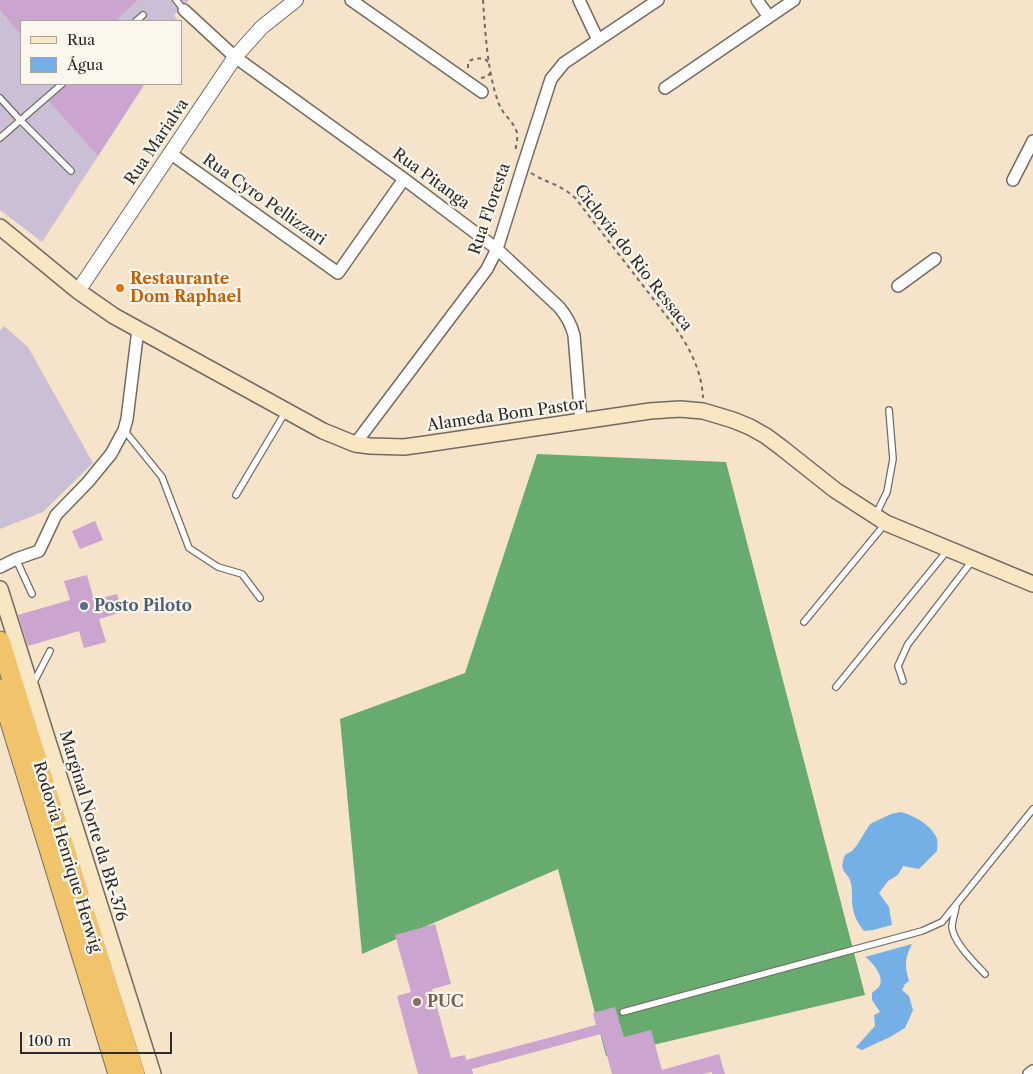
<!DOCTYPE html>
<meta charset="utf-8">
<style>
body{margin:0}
#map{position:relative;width:1033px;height:1074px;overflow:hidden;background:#f5e3ca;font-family:"Libre Caslon Text",serif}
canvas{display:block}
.legend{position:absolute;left:20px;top:20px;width:162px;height:65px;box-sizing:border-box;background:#fbf7ec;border:1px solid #a8a59f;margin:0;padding:6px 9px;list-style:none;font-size:15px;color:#2b2b2b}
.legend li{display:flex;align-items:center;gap:10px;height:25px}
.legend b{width:25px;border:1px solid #a8a59f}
.scale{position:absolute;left:20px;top:1032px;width:152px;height:22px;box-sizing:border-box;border:2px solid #2b2b2b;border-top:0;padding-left:6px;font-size:15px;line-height:18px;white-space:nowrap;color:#2b2b2b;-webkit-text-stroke:4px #fbf7ec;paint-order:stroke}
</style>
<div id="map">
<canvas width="1033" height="1074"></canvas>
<ul class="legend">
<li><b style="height:6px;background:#f9e7c3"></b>Rua</li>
<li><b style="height:14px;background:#74b0e6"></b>Água</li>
</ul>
<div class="scale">100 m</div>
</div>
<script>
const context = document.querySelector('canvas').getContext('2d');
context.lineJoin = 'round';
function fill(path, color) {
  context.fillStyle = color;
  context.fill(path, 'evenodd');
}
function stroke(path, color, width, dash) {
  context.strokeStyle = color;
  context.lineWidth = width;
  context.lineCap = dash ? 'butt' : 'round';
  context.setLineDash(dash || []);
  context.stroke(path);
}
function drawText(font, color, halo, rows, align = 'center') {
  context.font = font + ' "Libre Caslon Text",serif';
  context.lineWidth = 4.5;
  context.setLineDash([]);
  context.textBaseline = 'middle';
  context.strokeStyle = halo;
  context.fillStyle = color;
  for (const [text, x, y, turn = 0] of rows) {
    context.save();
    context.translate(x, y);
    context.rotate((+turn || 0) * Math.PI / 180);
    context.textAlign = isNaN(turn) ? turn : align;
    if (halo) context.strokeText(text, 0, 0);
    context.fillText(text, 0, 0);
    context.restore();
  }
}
const industrial = new Path2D(`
 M0,0h189l-15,15 4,6h-157v63h124l-103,158 -42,-32z
 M4,326l24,21 65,116 -50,49 -43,17v-198z`);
const forest = new Path2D(`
 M537,454l189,8 139,533 -259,61 -48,-187 -196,85 -22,-235 125,-46z`);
const water = new Path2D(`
 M901,812c12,3 32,14 36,27 1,3 0,9 0,12l-18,18 -16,-3 -5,9 -10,6 -9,12 10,14 3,18 -19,5 -9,1c-8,-10 -12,-19 -12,-32 0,-5 0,-11 -1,-16 -4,-14 -13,-9 -6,-28l7,-4 5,-6 13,-21 21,-10z
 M912,944c-7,14 -8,21 -3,37l-4,3 -3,6 7,6 4,14 -8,18 -15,9 -28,13 -6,-3 19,-21 -1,-11 6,-3 -8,-12v-7c2,-2 7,-5 8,-8 4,-9 -8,-24 -15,-28z`);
const building = new Path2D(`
 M0,0h138l-23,21h-94v14l-21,-25z
 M68,84h76l-46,72 -49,-55z
 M95,521l8,19 -23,9 -8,-18z
 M87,575l7,25 23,-6 5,18 -23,7 7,23 -22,6 -5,-17 -51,15 -10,-31 52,-15 -6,-19z
 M435,924l16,60 -19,5 19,69 14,-3 1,5 130,-35 -3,-12 22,-6 9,30 27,-7 11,40 57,-16 6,20h-13v-2l-9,2h-91l-11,-40 -129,35 1,5h-55l-21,-78 14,-4 -16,-57z`);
const path = new Path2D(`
 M483,0c2,29 4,64 12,92 2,7 4,13 7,18 5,8 13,14 15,23 1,6 -1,13 -2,19
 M468,68v-6c5,-4 11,-4 17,-3l4,4
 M481,78l6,-1 4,-5
 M531,173c15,10 32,12 45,26l99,128c15,21 27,45 28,71`);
const service = new Path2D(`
 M176,0l8,10
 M136,21l7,-6
 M0,98l20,22 51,51
 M0,138l62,-54
 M124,430l38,47 27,71 29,19 24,7 18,24
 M236,495l50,-84
 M876,514l11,-22 6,-33 -4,-49
 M16,559l16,35
 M804,622l81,-98
 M903,681l-5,-15 10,-22 64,-83
 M33,684l17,-33
 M836,687l111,-136
 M956,907c-1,7 -4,14 -4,20 1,15 23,36 33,47
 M623,1012l299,-81 20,-9 91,-113`);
const minor = new Path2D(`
 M351,0l131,92
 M579,0l19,40
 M757,0l12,17
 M184,10l51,47 169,122 93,70 62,58c7,8 12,17 15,28l7,86
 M665,88l129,-88
 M170,153l168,120 66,-94
 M1013,180l20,-39
 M898,286l37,-27
 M355,444l132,-175 10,-20 26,-83 28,-87 13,-16 94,-63
 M0,567l16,-8 23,-8 17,-36 32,-33 23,-28 13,-24 3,-11 11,-90
 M1029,1074l4,-3`);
const tertiary = new Path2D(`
 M78,291l157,-234 27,-30 34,-27`);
const secondary = new Path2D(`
 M0,227l78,64 36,25 209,115 32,13 15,2 34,1 22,-3 224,-33 30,-2 23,2 30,9 17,7 16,9 16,12 53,42 51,33 147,61
 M0,589l153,485`);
const trunk = new Path2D(`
 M0,641l135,433
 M0,689l118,385`);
const markers = [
 [120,288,5,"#e8710a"],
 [84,606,5,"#5c6f8a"],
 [417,1002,5,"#8d6e63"]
];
const streetNames = [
 ["Rua Marialva",157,142,-56],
 ["Rua Pitanga",431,179,36],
 ["Rua Cyro Pellizzari",264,200,35],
 ["Rua Floresta",490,209,-71],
 ["Ciclovia do Rio Ressaca",633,258,52],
 ["Alameda Bom Pastor",506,415,-8],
 ["Marginal Norte da BR-376",93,826,73],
 ["Rodovia Henrique Herwig",67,857,73]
];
const foodNames = [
 ["Restaurante",130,279],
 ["Dom Raphael",130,297]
];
const serviceNames = [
 ["Posto Piloto",94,606]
];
const educationNames = [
 ["PUC",427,1002]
];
fill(industrial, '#cbbfd5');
fill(forest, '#68ab6e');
fill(water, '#74b0e6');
fill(building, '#cba4d0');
stroke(service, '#726b63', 8);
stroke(minor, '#726b63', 14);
stroke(tertiary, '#726b63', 16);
stroke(secondary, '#726b63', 18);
stroke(trunk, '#726b63', 21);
stroke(path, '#726b63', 2, [4, 4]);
stroke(service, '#fff', 5.5);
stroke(minor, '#fff', 11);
stroke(tertiary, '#fff', 14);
stroke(secondary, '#f9e7c3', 15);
stroke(trunk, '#f1c36a', 19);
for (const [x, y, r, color] of markers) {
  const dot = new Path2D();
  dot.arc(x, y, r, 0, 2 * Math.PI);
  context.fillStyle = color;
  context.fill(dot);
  stroke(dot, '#fbf7ec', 2);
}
drawText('16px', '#2b2b2b', '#fbf7ec', streetNames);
drawText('bold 16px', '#c56008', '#fbf7ec', foodNames, 'left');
drawText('bold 16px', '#4e5e75', '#fbf7ec', serviceNames, 'left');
drawText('bold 16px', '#785e54', '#fbf7ec', educationNames, 'left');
</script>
